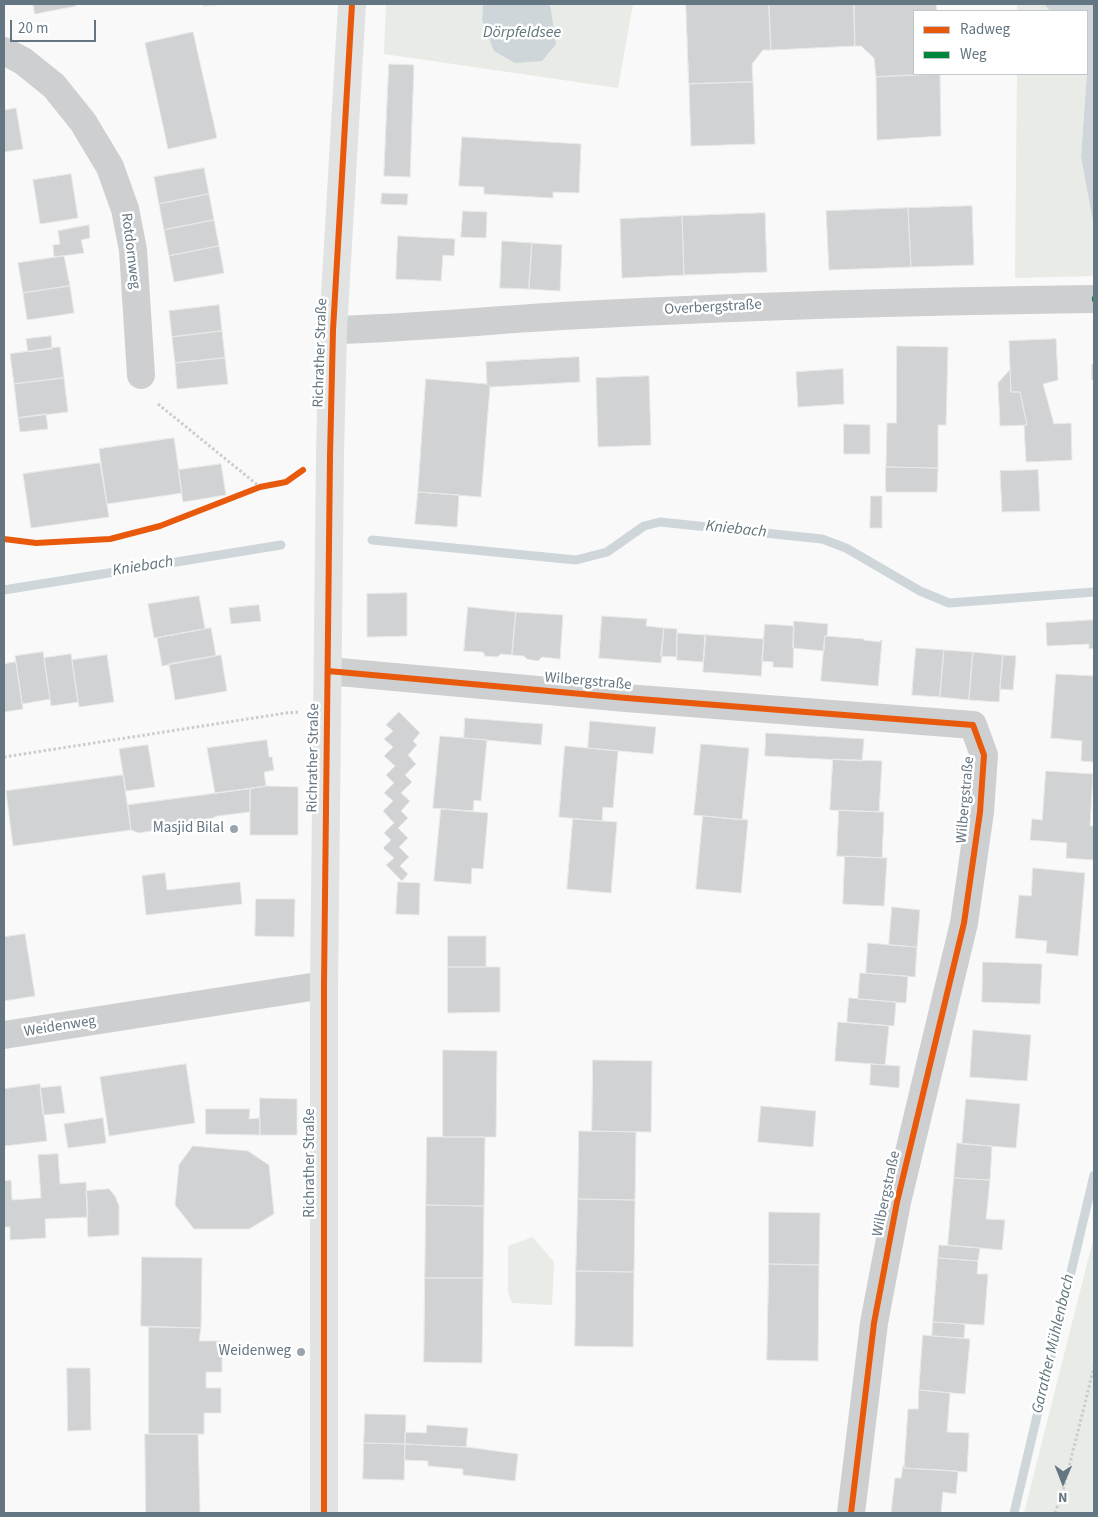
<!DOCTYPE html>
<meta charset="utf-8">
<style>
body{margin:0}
#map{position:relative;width:1098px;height:1517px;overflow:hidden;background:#f9f9f9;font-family:"Source Sans 3",sans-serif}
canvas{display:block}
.frame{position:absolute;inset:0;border:5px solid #657683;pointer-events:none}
.legend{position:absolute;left:913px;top:10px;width:175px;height:65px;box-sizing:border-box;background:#fff;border:1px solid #c1c8cd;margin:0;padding:6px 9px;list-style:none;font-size:15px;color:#657683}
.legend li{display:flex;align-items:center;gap:10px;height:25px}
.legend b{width:25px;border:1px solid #c1c8cd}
.north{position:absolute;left:1038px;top:1457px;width:50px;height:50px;-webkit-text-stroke:4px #fff;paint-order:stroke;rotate:181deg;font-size:14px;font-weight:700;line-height:20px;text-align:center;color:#657683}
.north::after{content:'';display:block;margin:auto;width:18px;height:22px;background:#657683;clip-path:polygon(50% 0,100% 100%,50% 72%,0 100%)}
.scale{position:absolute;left:10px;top:20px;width:86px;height:22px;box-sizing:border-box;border:2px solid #657683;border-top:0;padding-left:6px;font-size:15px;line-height:18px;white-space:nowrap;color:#657683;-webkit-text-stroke:4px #fff;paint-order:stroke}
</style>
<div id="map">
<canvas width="1098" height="1517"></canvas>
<div class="frame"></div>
<ul class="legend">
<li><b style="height:6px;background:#e8590c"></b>Radweg</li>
<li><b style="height:6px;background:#00873e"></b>Weg</li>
</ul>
<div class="north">N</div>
<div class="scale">20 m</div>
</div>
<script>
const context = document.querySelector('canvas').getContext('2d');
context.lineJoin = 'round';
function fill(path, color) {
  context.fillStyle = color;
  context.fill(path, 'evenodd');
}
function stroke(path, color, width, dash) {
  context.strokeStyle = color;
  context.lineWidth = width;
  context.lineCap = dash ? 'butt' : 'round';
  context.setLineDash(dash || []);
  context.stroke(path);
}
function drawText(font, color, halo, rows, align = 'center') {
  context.font = font + ' "Source Sans 3",sans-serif';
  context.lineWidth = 5;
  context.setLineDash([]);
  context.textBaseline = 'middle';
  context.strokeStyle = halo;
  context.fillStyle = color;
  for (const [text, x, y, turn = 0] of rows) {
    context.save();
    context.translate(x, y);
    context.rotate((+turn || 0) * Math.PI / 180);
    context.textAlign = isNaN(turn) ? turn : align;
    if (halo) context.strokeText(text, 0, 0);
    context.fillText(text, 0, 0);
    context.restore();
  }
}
const green = new Path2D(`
 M386,4h97l-1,16 69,-14 -1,-2h83l-15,84 -234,-34z
 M1017,4h27l6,7h-33z
 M1087,55l1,2 -7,100 13,70v49l-79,2 2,-204h70z
 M1094,1236v277h-70z
 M533,1237l21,25 -2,43 -40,-2 -4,-11v-46z`);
const water = new Path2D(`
 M483,4h67l6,40 -14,17 -27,2 -21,-12 -12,-31z
 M1044,4h50v223l-13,-70 7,-100 -1,-2v-44h-37z`);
const stream = new Path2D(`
 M372,540l204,20 31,-8 37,-26 16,-4 162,17 24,9 74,43 29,12 145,-11
 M4,590l277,-45
 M1014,1513l80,-338`);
const building = new Path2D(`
 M33,4h42l1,2 -41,8z
 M204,4h24l-24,2z
 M686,4h83l2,46h-8l-11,14 1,18 -64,2z
 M769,4h85l1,42 -84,4z
 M854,4h82l1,7h-23v63h25l-63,3 -2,-19 -13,-12h-6z
 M193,32l24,106 -49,11 -23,-106z
 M389,64l25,1 -4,112 -26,-1z
 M940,74l1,62 -64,4 -1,-63z
 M753,82l2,62 -64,2 -2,-62z
 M4,108v2l12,-2 7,41 -19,3z
 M462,137l119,7 -2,49 -26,-1v6l-69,-4v-7l-25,-1z
 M204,168l5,26 -50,10 -5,-27z
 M71,174l7,44 -38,6 -7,-44z
 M382,193l26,1 -1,11 -26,-1z
 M209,194l5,26 -50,10 -5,-26z
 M972,206l2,59 -63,2 -3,-59z
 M908,208l3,59 -82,3 -3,-59z
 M463,211l24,1 -1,26 -25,-1z
 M765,213l2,59 -83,3 -2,-59z
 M682,216l2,59 -62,3 -2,-59z
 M214,220l5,26 -50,10 -5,-26z
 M89,225l1,13 -9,2 3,13 -30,4 -1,-12 7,-1 -2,-13z
 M398,236l57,3 -1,17 -11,-1 -2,26 -45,-2z
 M502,241l30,2 -3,46 -29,-1z
 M532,243l30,2 -2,46 -31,-2z
 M219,246l5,27 -50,9 -5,-26z
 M64,256l6,30 -47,7 -5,-30z
 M70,286l4,27 -47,7 -4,-27z
 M219,305l3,26 -50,6 -3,-26z
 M222,331l3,27 -50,5 -3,-26z
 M51,336l1,13 -24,3 -2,-13z
 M1056,339l2,41 -15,4 11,40 17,-1 1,37 -46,2 -2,-37h3l-7,-33h-9l-2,-51z
 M897,346l51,1 -2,78h-8v43l-52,-1 1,-44h9z
 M60,347l4,31 -50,6 -4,-30z
 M579,357l1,25 -90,5 -3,-3 -1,-22z
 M225,358l3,26 -51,5 -2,-26z
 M1092,364h2v16h-2z
 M843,369l1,35 -46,3 -2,-35z
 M1010,370l1,22h9l7,33 -27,1 -2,-43z
 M649,376l2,69 -53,2 -2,-69z
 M64,378l4,34 -50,6 -4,-34z
 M426,379l61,5 3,3 -9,110 -63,-5z
 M46,414l2,15 -28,3 -2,-14z
 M844,424l26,1v29h-26z
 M174,438l8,55 -75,11 -8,-55z
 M100,463l9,54 -78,11 -8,-54z
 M221,464l5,31 -43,7 -5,-32z
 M886,467l52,1 -1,24h-51z
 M1038,470l2,41 -38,1 -2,-41z
 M418,492l41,3 -2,32 -42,-3z
 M871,496h11v32h-12z
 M407,593v43l-40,1v-43z
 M199,596l6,33 -51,9 -6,-34z
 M259,605l2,16 -30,3 -2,-16z
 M468,607l48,5 -4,43 -11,-1 -4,3 -12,-1 -2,-4 -19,-1z
 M516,612l47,3 -3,44 -18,-2 -4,4 -11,-2 -3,-3 -12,-1z
 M602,616l45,3 -1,7 18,2 -3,35 -62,-5z
 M1094,620v28l-5,1v-5l-42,2 -1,-23z
 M794,621l34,3 -1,12h-2l-1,15 -31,-3z
 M765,624l29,2 -1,42 -20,-1v-5l-11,-1z
 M211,628l5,28 -54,10 -5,-28z
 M664,628l13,1v28l-16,-1z
 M677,633l28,2 -2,27 -26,-2z
 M706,634l1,1 57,4 -3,38 -1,-1 -57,-4z
 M825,636l39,3 -1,1 17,2v-2h2l-4,46 -57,-5z
 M916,648l28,2 -4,47 -28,-2z
 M944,650l29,2 -4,48 -29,-3z
 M43,652l7,47 -28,5 -7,-48z
 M973,652l30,3 -4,47 -30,-2z
 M71,654l7,48 -27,4 -7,-48z
 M107,655l7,47 -35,5 -7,-47z
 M221,655l6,36 -52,9 -6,-36z
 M1003,655l13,1 -3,34 -13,-1z
 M16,662l7,47 -19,3v-48z
 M1056,674l38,2v86l-13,-1 1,-20 -31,-3z
 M399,712l21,21 -7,8 4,4 -9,10 8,9 -11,11 7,7 -11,11 9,8 -9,10 7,7 -10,10 10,10 -9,9 10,10 -9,9 8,8 -6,7 -16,-16 8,-7 -11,-10 8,-8 -7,-7 10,-10 -11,-12 10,-10 -9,-8 10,-10 -8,-8 9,-9 -11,-10 9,-9 -9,-8 9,-8 -7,-6z
 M465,718l78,6 -2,21 -77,-7z
 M590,721l66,6 -3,27 -65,-6z
 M766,733l98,6 -2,22 -97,-5z
 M440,736l47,4 -6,61 -7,-1 -1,11 -40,-3z
 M267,740l2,17h3l2,13 -10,2 2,14 -51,7 -8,-45z
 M701,744l48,4 -7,72 -48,-5z
 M148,745l7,42 -29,4 -7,-42z
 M565,746l53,5 -5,57 -10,-1 -1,14 -43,-4z
 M833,759l49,2 -3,51 -49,-2z
 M1046,771l47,3 -3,52h4v34l-28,-2 1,-15 -37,-3 2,-21 10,1z
 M123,775l8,55 -118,16 -7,-55z
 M266,786l32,1v48h-48v-46z
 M250,789v23l-33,4 -13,6 -65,11 -8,-3 -3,-25z
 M441,809l47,4 -5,56 -11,-1 -1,16 -37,-3z
 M839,810l45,2 -2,46 -45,-2z
 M703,816l45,4 -7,73 -45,-4z
 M573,819l44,3 -6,71 -44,-4z
 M845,856l42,2 -3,48 -41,-2z
 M1033,868l52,5 -7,83 -32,-3 1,-12 -32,-3 4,-43 12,1z
 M165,873l2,17 73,-8 2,22 -96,11 -4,-39z
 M398,882l22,1 -1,32 -23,-1z
 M256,899h39l-1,38 -39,-1z
 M892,907l28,3 -3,37 -28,-2z
 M25,934l10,62 -31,5v-64z
 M448,936h38v31h-38z
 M868,943l49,4 -2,30 -49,-4z
 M983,962l59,2 -2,40 -58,-2z
 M448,967h52v45l-52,1z
 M860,973l48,3 -2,27 -48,-4z
 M849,998l47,4 -2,24 -47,-4z
 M838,1022l51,4 -4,39 -50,-4z
 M973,1030l58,5 -4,46 -57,-4z
 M443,1050l54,1 -1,86h-53z
 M593,1060l59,1 -1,71 -59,-1z
 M186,1064l9,59 -86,13 -9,-59z
 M871,1064l29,2 -1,22 -29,-3z
 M40,1084l7,57 -43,5v-57z
 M61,1086l4,27 -22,2 -3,-27z
 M260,1098l37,1v36h-37z
 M966,1099l54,5 -4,44 -54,-4z
 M761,1106l55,5 -3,36 -55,-5z
 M206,1109h44l-1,10 11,-1v17l-54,-1z
 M103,1118l3,25 -38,5 -4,-24z
 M579,1131l57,1 -1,68 -57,-1z
 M427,1137h58l-1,69 -58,-1z
 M957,1143l35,3 -2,34 -36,-2z
 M193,1146l55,5 21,14 5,49 -25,15h-55l-19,-24 4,-40z
 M58,1154l2,30 26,-2 2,35 -43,2 1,19 -36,2v-13h-6v-46l7,-1 1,20 29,-2 -3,-43z
 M954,1178l36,2 -4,39 19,1 -3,30 -54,-5z
 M109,1189l6,7 4,10v29l-31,2 -2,-46z
 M578,1199l57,1 -1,72 -58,-1z
 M426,1205l58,1 -1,72h-58z
 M769,1212l51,1 -1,52 -50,-1z
 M939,1245l41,3 -2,13 -40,-3z
 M142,1257l60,1 -1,70 -60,-2z
 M938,1258l40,3 -1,13h11l-4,51 -51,-3z
 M769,1264l50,1 -1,96 -51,-1z
 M576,1271l58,1 -1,75 -58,-1z
 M425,1278h58l-1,85 -58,-1z
 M933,1322l32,2 -1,14 -32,-2z
 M149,1327l52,1 -2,13h23v31h-16v16h15v25h-17v21h-55z
 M923,1335l47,4 -5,55 -46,-4z
 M67,1368h23l1,62 -23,1z
 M919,1390l31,3 -3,39 22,1 -2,39 -63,-4 4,-59h10z
 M365,1414l41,1 -1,29 -41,-1z
 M427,1425l41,3 -2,19 -61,-3v-12l21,1z
 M145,1434h53l2,79h-54z
 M364,1443l41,1 -1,36 -41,-1z
 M405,1444l61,3 52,7 -3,27 -52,-6v-6l-35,-3v-5l-23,-1z
 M903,1466l1,2 54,3 -2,23 -13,-2 -2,21h-50l4,-35h6z`);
const path = new Path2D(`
 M158,404l102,83
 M4,757l282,-44 14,-1
 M1055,1513l8,-22 31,-124`);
const street = new Path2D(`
 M4,51l19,10 31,25 29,36 27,45 15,42 8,41 8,125
 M333,330c83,-2 166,-11 248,-15 171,-9 342,-14 513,-16
 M328,671l298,27 347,27 11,30 -4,57 -16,111 -67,279 -23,121 -23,190
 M4,1035l320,-50`);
const secondary = new Path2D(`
 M324,1513v-528l6,-529 3,-126 19,-326`);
const quiet = new Path2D(`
 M1092,299h2`);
const cycleway = new Path2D(`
 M4,539l32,4 74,-4 50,-13 100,-39 26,-5 17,-12
 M328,671l298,27 347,27 11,30 -4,57 -16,111 -67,279 -23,121 -23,190
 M324,1513v-528l6,-529 3,-126 19,-326`);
const markers = [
 [234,829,5,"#99a4ac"],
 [301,1352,5,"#99a4ac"]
];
const streetNames = [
 ["Rotdornweg",130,251,83],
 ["Overbergstraße",713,308,-3],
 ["Richrather Straße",321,353,-88],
 ["Wilbergstraße",588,682,5],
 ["Richrather Straße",314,758,-89],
 ["Wilbergstraße",966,800,-85],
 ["Weidenweg",60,1027,-9],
 ["Richrather Straße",311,1163,-90],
 ["Wilbergstraße",887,1194,-78]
];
const poiNames = [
 ["Masjid Bilal",224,829],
 ["Weidenweg",291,1352]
];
const waterNames = [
 ["Dörpfeldsee",522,33],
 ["Kniebach",736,530,6],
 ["Kniebach",143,567,-9],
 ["Garather Mühlenbach",1054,1344,-77]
];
fill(green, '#e8ebe6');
fill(water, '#ced6d9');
stroke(stream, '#ced6d9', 9);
fill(building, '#d0d2d3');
stroke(building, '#e8e8e8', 1);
stroke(path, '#cbcccd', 3, [2.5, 2.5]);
stroke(street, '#cecfd0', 28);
stroke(secondary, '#e1e2e2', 28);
stroke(quiet, '#00873e', 5, [10, 5]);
stroke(cycleway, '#e8590c', 6);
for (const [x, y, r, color] of markers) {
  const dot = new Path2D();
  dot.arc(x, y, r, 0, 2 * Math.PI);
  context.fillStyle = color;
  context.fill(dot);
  stroke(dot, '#fff', 2);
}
drawText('15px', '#657683', '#fff', streetNames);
drawText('15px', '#657683', '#fff', poiNames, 'right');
drawText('italic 16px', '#60757c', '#fff', waterNames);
</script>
